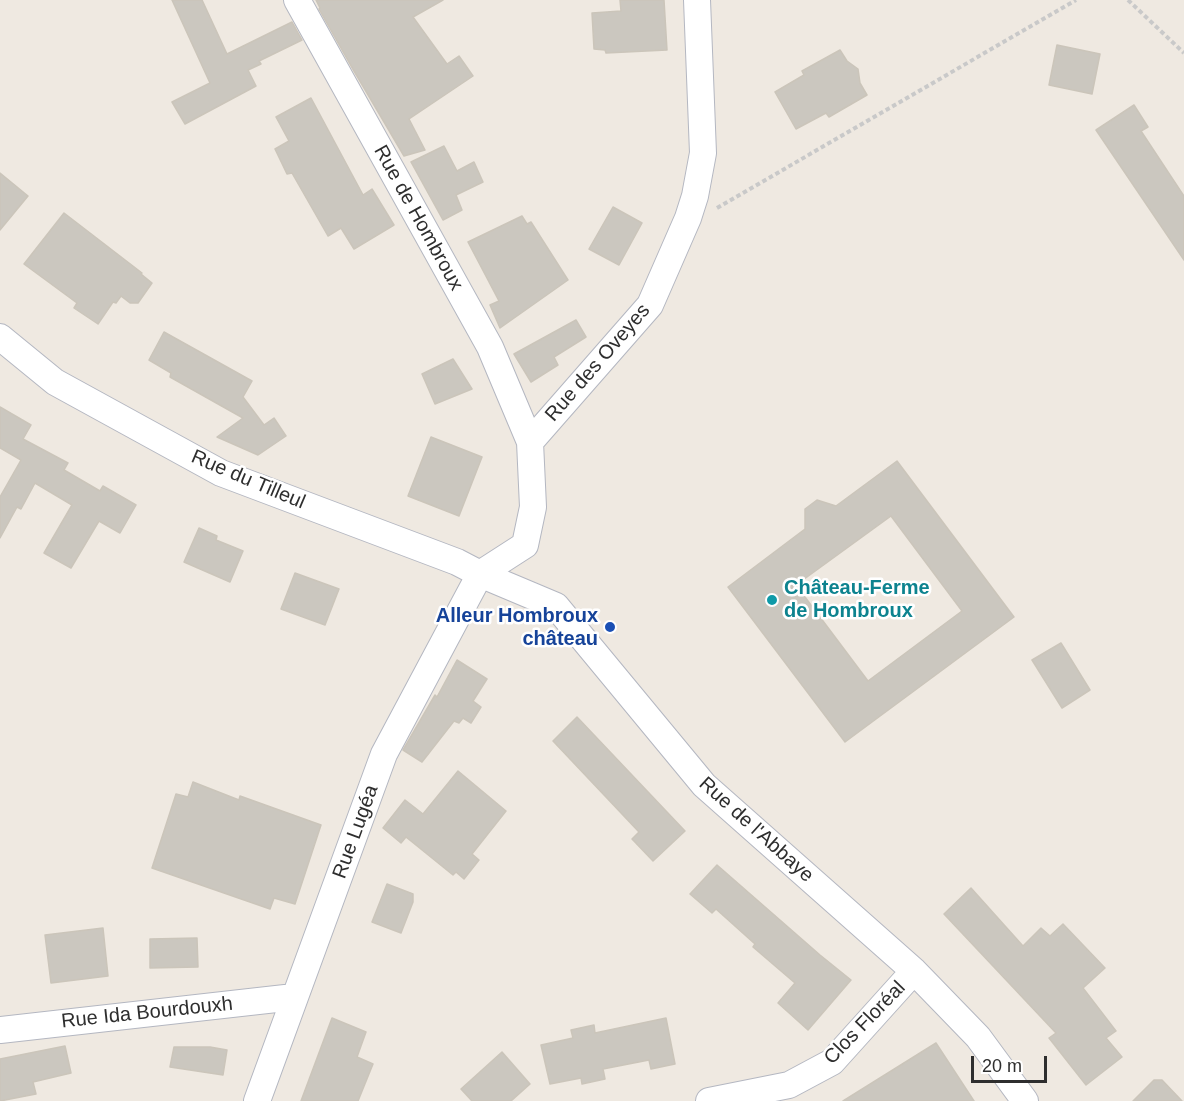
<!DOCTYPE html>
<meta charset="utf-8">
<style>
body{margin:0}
#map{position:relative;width:1184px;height:1101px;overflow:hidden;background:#efe9e1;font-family:Helvetica,sans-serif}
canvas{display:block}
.scale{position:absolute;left:971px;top:1056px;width:76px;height:27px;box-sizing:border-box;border:3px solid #2e2e2e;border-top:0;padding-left:8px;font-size:18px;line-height:21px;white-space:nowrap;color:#2e2e2e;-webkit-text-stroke:4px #fff;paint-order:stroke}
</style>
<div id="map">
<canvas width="1184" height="1101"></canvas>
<div class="scale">20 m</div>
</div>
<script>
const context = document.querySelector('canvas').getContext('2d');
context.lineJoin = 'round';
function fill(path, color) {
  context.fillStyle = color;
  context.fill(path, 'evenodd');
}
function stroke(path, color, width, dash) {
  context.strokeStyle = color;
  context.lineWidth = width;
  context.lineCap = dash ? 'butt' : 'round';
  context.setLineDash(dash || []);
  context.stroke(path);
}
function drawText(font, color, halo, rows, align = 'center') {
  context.font = font + ' Helvetica,sans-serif';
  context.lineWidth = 5;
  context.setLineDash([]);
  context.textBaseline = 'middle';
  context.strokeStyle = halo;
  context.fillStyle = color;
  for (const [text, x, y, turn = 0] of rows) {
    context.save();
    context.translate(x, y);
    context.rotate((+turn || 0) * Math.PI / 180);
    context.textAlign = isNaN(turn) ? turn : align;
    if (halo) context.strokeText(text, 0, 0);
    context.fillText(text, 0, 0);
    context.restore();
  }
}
const building = new Path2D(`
 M172,0h30l25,54 65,-32 10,18 -43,21 2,3 -13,6 8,16 -71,38 -13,-22 38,-19z
 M316,0h127l-30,17 34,47 12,-8 14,20 -64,43 16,31 -21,6 -50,-85 -35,-62 1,-1z
 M620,0h44l3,50 -61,3 -1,-3 -11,-1 -2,-36 29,-2z
 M1057,45l43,9 -8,40 -43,-9z
 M840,50l7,11 11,8 2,14 7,12 -38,22 -3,-4 -30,16 -21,-37 29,-17 -2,-4z
 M311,98l52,97 9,-6 22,36 -40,24 -13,-21 -13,8 -36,-63 -5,1 -12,-25 14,-8 -13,-24z
 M1134,105l14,22 -7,4 43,65v64l-88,-130z
 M444,146l13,25 17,-9 9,20 -27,13 6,15 -19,10 -32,-58z
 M0,173l28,23 -28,34z
 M613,207l29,16 -23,42 -30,-16z
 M64,213l78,60 -1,1 11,9 -14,20h-8l-9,-7 -5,7 -3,-1 -15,22 -24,-16 3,-5 -53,-39z
 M522,216l5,8 4,-2 37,58 -68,48 -10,-23 9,-4 -31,-59z
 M576,320l10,17 -32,20 4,8 -27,17 -17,-28z
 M164,332l88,49 -9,16 21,28 10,-7 12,18 -28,19 -41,-18 26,-19 -73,-41 1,-4 -22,-13z
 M453,359l19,30 -37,15 -13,-30z
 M0,407l31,18 -8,14 45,24 -4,7 36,21 3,-5 33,19 -16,28 -21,-12 -28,47 -27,-15 28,-48 -37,-22 -14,26 -4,-2 -17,31v-41l21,-37 -21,-12z
 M431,437l51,20 -23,59 -51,-20z
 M897,461l117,156 -169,125 -117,-155 77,-58v-20l12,-9 19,6zM891,516l71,95 -94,70 -72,-96z
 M199,528l18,8 -1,4 27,11 -13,31 -46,-20z
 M295,573l44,16 -14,36 -44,-16z
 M1061,643l29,47 -28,18 -30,-48z
 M457,660l30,19 -14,22 8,6 -10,16 -8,-5 -4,5 -5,-2 -32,41 -19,-12 32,-55 2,2z
 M577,717l108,114 -32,30 -21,-22 7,-7 -86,-91z
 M458,771l48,40 -34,43 7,6 -15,19 -8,-7 -3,3 -47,-38 -5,6 -18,-15 22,-28 18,14z
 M193,782l46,18 1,-4 81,29 -26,79 -21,-6 -4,11 -118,-41 24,-74 12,3z
 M717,865l103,90 31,25 -43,50 -30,-27 17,-20 -42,-36 2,-3 -39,-35 -4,4 -22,-19z
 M387,884l26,10v8l-12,31 -29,-11z
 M971,888l52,58 18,-18 9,8 13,-12 42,44 -22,20 33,43 -10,7 16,19 -36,28 -37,-47 7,-5 -112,-119z
 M103,928l5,48 -57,7 -6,-48z
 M197,938l1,29 -48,1v-29z
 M332,1018l34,14 -9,25 16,7 -15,37h-57z
 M666,1018l9,46 -24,5 -2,-9 -46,9 2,10 -23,5 -1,-6 -31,6 -9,-39 32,-7 -2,-8 23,-5 1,8z
 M936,1043l38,58h-131z
 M65,1046l6,27 -38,9 3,12 -36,7v-42z
 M174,1047h36l17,3 -4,25 -53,-8z
 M502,1052l28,32 -19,17h-39l-11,-12z
 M1154,1080h8l20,21h-49z`);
const path = new Path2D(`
 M1128,0l56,53
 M717,208l359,-208`);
const minor = new Path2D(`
 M297,0l193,347 40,95 3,65 -8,38 -45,29
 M0,337l55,45 166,91 236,89 23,12 76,32 148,179 210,186 64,66 47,64
 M530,442l120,-137 38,-87 7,-22 8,-43 -6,-153
 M0,1030l294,-33
 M257,1101l127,-347 96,-180
 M709,1101l80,-16 43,-23 82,-91`);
const markers = [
 [772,600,6,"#0f9aa8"],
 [610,627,6,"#1a4fb4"]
];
const streetNames = [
 ["Rue de Hombroux",418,218,61],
 ["Rue des Oveyes",598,363,-49],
 ["Rue du Tilleul",248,480,23],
 ["Rue de l'Abbaye",756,830,42],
 ["Rue Lugéa",356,832,-70],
 ["Rue Ida Bourdouxh",147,1013,-6],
 ["Clos Floréal",865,1023,-46]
];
const cultureNames = [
 ["Château-Ferme",784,588],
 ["de Hombroux",784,611]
];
const transitNames = [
 ["Alleur Hombroux",598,616],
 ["château",598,639]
];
fill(building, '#cbc7bf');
stroke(building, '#cbc5ba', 1.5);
stroke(minor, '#b4b7c1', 28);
stroke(path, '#c9c9c9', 4, [4.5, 3]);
stroke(minor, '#fff', 26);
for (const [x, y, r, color] of markers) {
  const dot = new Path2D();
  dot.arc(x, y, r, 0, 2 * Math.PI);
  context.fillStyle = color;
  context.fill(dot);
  stroke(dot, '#fff', 2);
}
drawText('20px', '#2e2e2e', '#fff', streetNames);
drawText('bold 20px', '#0d838f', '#fff', cultureNames, 'left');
drawText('bold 20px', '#164399', '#fff', transitNames, 'right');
</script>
